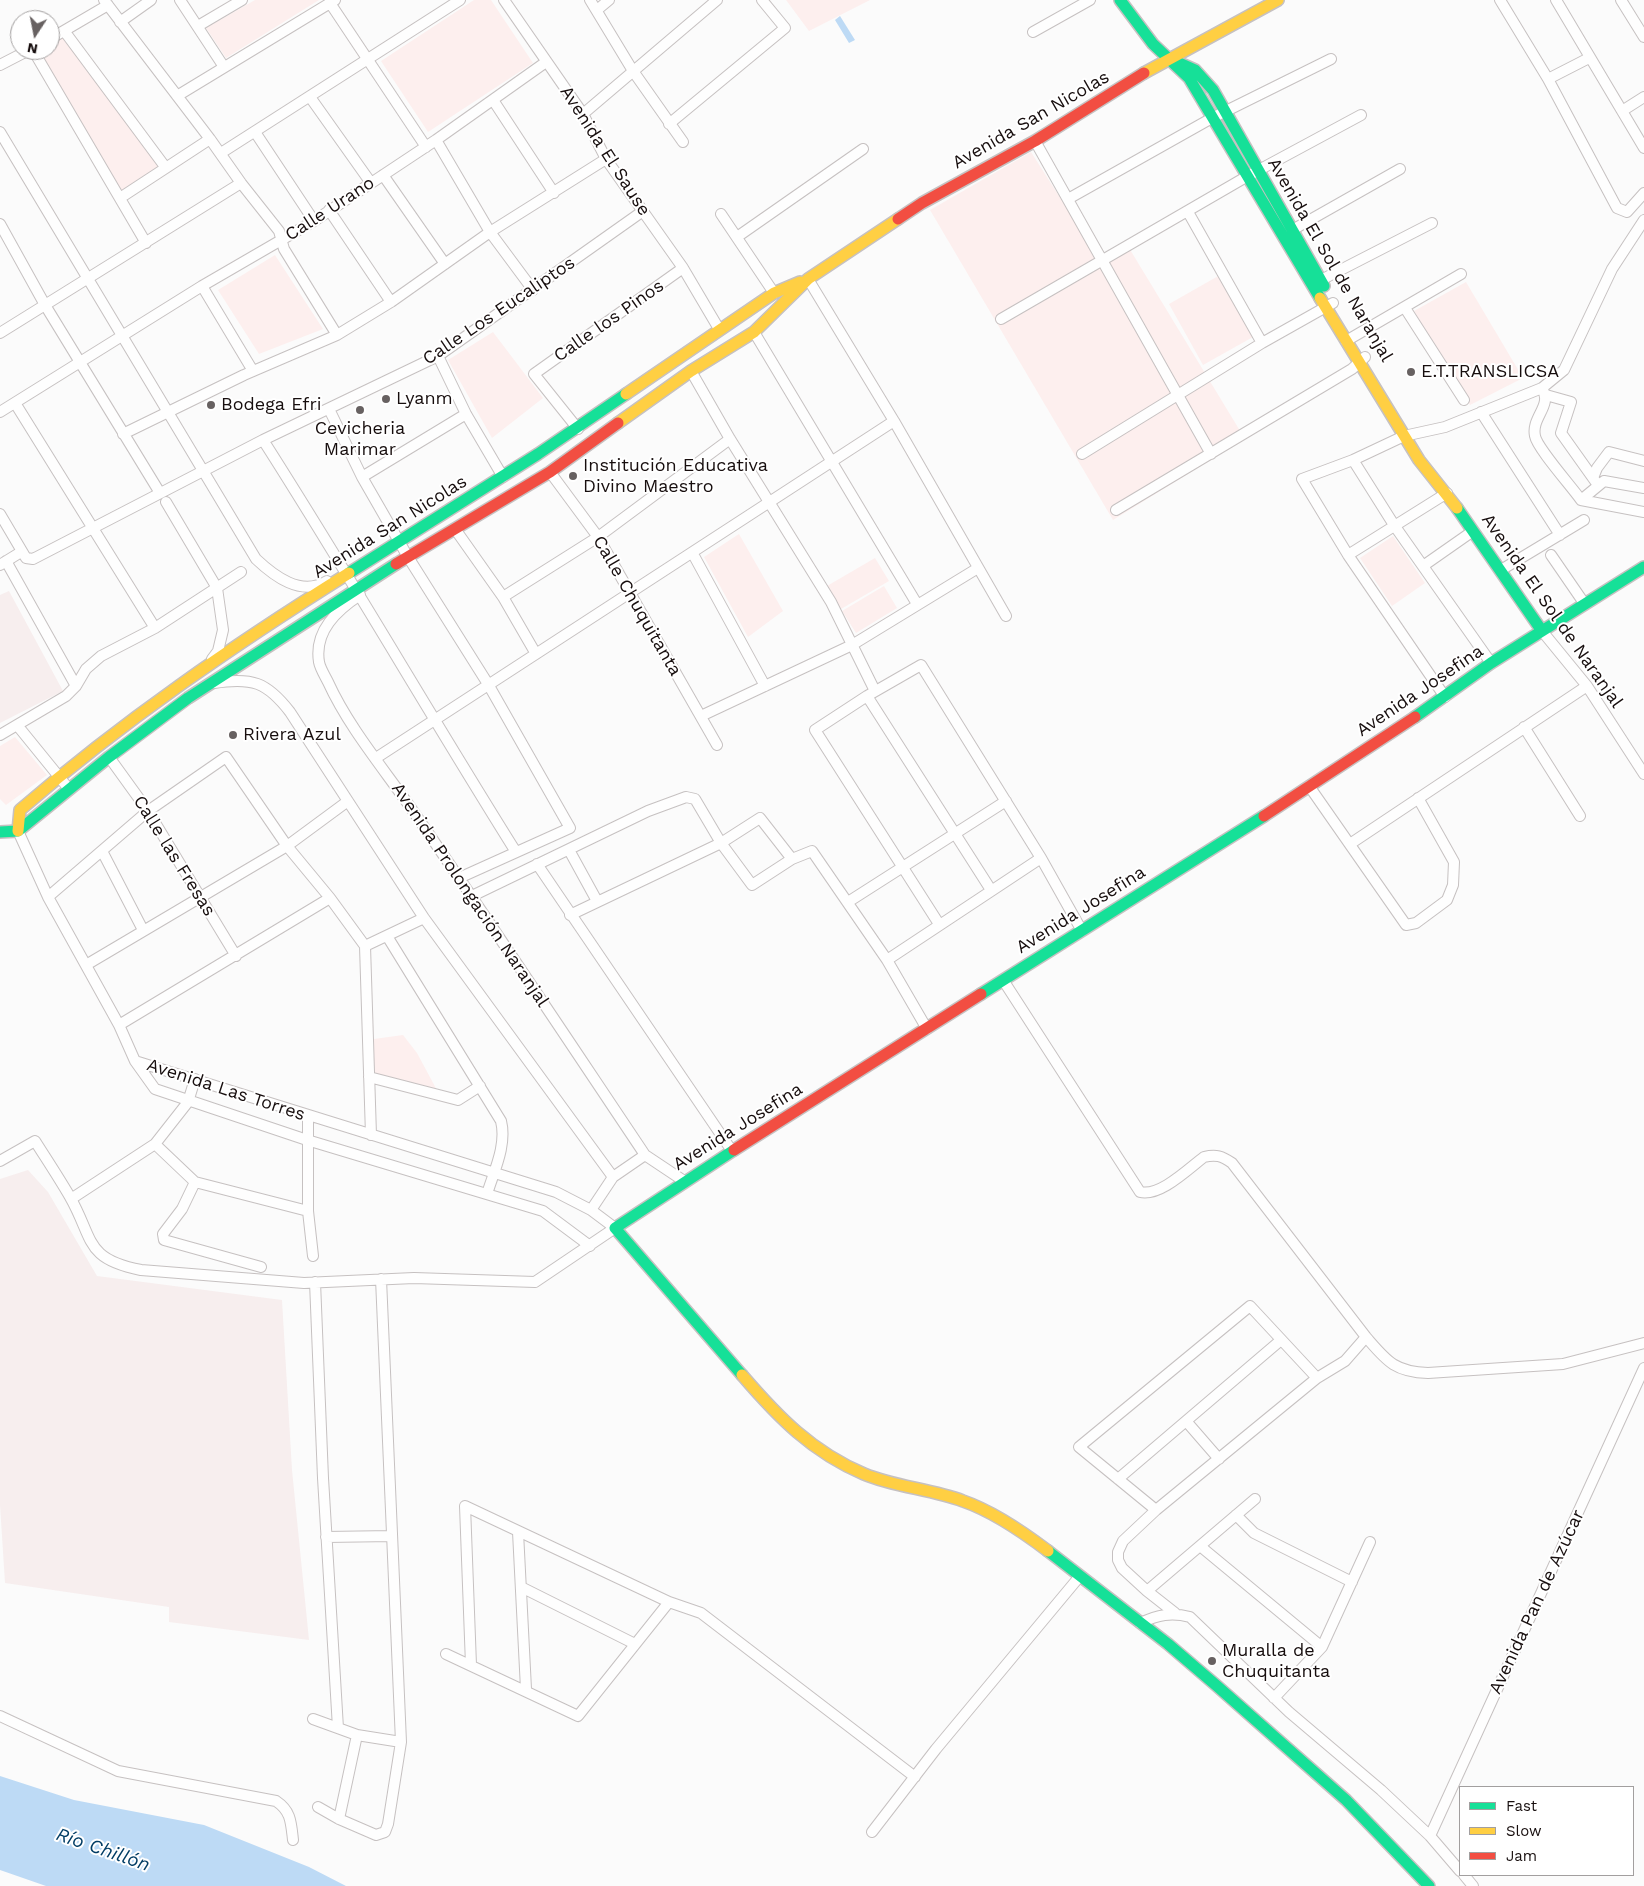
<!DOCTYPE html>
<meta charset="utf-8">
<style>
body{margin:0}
#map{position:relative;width:1644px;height:1886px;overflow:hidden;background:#fbfbfb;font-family:"Work Sans",sans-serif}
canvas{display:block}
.legend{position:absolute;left:1459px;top:1786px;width:175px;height:90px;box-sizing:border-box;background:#fff;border:1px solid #a29f9f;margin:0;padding:6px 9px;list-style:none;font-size:15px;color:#170e0e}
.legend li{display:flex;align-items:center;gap:10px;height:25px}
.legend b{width:25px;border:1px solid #a29f9f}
.north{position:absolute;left:10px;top:10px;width:50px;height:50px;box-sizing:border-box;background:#fff;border:1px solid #a29f9f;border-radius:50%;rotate:191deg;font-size:14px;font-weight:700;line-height:20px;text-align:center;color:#170e0e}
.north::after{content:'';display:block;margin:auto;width:18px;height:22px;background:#676161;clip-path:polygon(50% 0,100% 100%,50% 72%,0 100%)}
</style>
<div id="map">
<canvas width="1644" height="1886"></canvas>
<ul class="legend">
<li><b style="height:6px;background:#16e098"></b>Fast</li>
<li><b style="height:6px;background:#ffcf43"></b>Slow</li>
<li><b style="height:6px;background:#f24e42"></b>Jam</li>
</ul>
<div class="north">N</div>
</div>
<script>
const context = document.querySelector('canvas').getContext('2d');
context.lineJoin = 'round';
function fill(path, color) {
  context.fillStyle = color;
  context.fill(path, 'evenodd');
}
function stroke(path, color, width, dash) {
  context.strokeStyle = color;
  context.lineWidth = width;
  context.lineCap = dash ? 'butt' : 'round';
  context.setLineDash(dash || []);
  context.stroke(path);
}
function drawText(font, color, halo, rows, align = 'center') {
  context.font = font + ' "Work Sans",sans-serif';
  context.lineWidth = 4;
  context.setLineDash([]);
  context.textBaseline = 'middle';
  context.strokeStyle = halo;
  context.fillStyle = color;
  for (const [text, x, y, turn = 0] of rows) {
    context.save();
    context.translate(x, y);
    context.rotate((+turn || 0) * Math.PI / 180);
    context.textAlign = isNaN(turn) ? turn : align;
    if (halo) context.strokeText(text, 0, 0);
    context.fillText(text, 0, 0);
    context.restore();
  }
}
const built = new Path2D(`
 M9,591l54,100 -63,32v-128z
 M28,1170l20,22 49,84 185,24 10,170 17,170 -140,-18v-15l-164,-24 -5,-78v-326z`);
const green = new Path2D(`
 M255,0h64l-93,58 -20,-30z
 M474,0h17l42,63 -105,69 -47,-71z
 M786,0h84l-61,31z
 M64,37l95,130 -37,25 -83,-140 11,-2v-5z
 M1031,152l70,110 28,-14 116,191 -132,81 -183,-310z
 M275,255l48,74 -64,25 -41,-64z
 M1220,275l33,62 -50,28 -34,-61z
 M1466,282l57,96 -53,27 -56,-94z
 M493,332l50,66 -51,40 -44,-78z
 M739,534l44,77 -35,26 -44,-80z
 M1393,536l32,47 -33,23 -32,-48z
 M875,558l14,23 -48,28 -14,-23z
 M884,586l13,22 -41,25 -14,-22z
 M15,737l32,38 -41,30 -6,-6v-53z
 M403,1035l14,18 22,41 -66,-19 1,-36z`);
const water = new Path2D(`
 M840,16l15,24 -6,3 -14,-23z
 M0,1776l74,24 130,25 105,42 37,19h-300l-46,-16z`);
const street = new Path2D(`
 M104,0l106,139 31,44 38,48 5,18 53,86
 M180,0l44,67
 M504,0l79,114 23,45 77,109 36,61
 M590,0l43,71 50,71
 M1500,0l48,79 69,129 10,4 17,-19
 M1556,0l88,148
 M1621,0l23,37
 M330,3l96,144
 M597,10l12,-10
 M120,22l31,-22
 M198,26l44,-26
 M65,32l101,136
 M1033,32l57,-32
 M50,39l58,-34
 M33,50l113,193
 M0,65l29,-15
 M1548,79l41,-21
 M177,96l158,-96
 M310,97l61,86
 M493,100l61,93
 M1622,111l22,-14
 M583,114l134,-114
 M669,124l116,-96 -23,-28
 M0,132l256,427c18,17 45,38 71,22
 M255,132l59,89
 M436,140l54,92 43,58
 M1035,141l176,313
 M221,153l239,-153
 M383,175l62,89
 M120,198l90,-59
 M1068,199l144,-81 119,-59
 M329,210l62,92
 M1188,212l74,131
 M721,214l53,79
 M0,224l45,81 115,188
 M1294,229l106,-60
 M737,237l126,-88
 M808,279l86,142 112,195
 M1321,280l111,-57
 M202,286l51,85
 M1405,308l59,92
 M1001,319l245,-142 115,-62
 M754,332l163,272
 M0,333l241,-150
 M1346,341l115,-67
 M438,356l28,58 37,63
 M691,371l39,68 101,163 44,89
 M1542,388c11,18 -11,29 -7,48 2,12 37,51 46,64l63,12
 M1546,395l25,7 -10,31 37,52
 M15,403l140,225
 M329,409l33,68 46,80 80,127 82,144 -111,50
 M0,412l202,-126 112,-65 122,-81 110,-78
 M1481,412l79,123
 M578,429l-44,-55 149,-106
 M123,434l121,-59 93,-40 54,-33 99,-70 116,-73
 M263,440c87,136 167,275 253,412
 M1082,454l180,-111 71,-40
 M1353,460l41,65 97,138
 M550,472l48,65 119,208
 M362,477l104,-63
 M1593,478l4,-10 12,-16 35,9
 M1581,500l23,-19 40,7
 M166,502l51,86 6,42 -5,21 -6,8
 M1116,510l236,-141 13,-12
 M0,514l26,44 7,1 230,-119 175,-84 205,-145
 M455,529l48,68 33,57
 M693,554l72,132
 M1348,555l99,-62
 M1551,555l33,48
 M6,561l70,125
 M0,565l21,-13
 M1423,566l50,-35
 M1501,570l83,-50
 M360,595c-23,15 -46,36 -41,67 1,6 6,14 9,20 21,46 56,87 85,129 79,114 155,229 232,344l39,26
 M503,597l95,-60 132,-98
 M1542,631l45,55 57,88
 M214,683c38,-6 53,-1 76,29l134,206 189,259
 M867,696l124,194
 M1445,697l-97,-142 -46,-76 51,-19 51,-24 41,-9 97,-39 22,-18 48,-101 32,-49
 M701,716l151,-71 126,-77
 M17,725l52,64
 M1524,727l56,89
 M0,735l66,-39 10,-10 10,-17 15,-13 54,-28 86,-56
 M109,757l39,54 88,145
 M376,758l518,-337
 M1309,786l97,139 10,-2 31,-23 6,-15 1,-23 -36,-64
 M18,831l30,66 71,128 16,36 20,28 152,51 236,71 47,35
 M1350,844l237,-158
 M569,850l28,51
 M102,851l41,79
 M537,864l195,287
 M472,896l176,-85 38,-14 9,2 26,44 39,-25 32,41
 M48,897l100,-86 78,-54 61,89 43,52 35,48 59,-28
 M848,902l158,-101
 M570,915l151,-72 31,42 40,-26 20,-8 75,109 40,69
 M939,924l-124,-194 52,-34 54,-31 120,193 41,73
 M387,936l114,185c6,24 -7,50 -14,73
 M365,946l6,189
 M887,960l154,-102
 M86,965l201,-119 61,-45
 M1003,980l137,212c20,5 48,-23 64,-35 12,-3 18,-1 28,6l134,174c20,23 28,35 62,36l135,-9 81,-21
 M119,1025l211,-127
 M369,1077l89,23 22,-14
 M308,1116v95l5,45
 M155,1144l40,38 113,29
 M0,1161l35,-20c12,19 24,37 35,56 24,42 14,62 71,73l163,13 110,-5 121,4 80,-54 -24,-18 -35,-18 -421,-131
 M195,1182l-13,27 -19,25 1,6 97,27
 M71,1199l84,-55 33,-42 7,-23
 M591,1210l22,-33 32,-22
 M315,1282l8,196 15,250
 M1186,1421l33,38
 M1118,1479l163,-139
 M1156,1510l-77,-63 171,-141 67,72
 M1236,1515l18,18 98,49
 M518,1532l8,157
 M326,1537l66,-1
 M1200,1546l122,101
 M521,1587l114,57
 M1147,1591l108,-92
 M1175,1613l-28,-22 -25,-23 -4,-8v-8l5,-11 33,-31 161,-132 28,-17 21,-24
 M1140,1623c18,-8 31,-11 50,-6l99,95 92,78 49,46 30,35
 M446,1654l132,62 91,-114
 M471,1665l-6,-159 204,96 32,11 214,164
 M1274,1698l48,-51 48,-105
 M0,1716l118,55 158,30c15,10 15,21 17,39
 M313,1719l44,16 44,7
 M318,1807l21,12 37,16 9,-3 3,-8 13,-82 -20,-463
 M339,1819l18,-84
 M872,1832l64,-83 144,-173
 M1430,1836l214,-468
 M1464,1875l9,11`);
const fast = new Path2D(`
 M1120,0l33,44 36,34 131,220
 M1177,62l18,8 18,20 111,196
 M1457,508l85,123
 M349,573l189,-119 88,-60
 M1415,717l76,-54 153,-96
 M0,832l18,-1 91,-74 79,-59 208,-134
 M981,994l283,-178
 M734,1150l-119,78 127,147
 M1048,1551l120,93 49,42 129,114 83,86`);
const slow = new Path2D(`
 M1144,73l134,-73
 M1320,298l99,162 38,48
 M626,394l148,-101 26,-11
 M618,423l73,-52 63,-39 54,-53 90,-60
 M18,831l2,-21c103,-89 214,-165 329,-237
 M742,1375c36,42 70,77 122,99 31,13 67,15 99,27 29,10 60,31 85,50`);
const jam = new Path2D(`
 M898,219l24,-16 113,-62 109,-68
 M396,564l154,-92 68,-49
 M1264,816l151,-99
 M734,1150l247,-156`);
const markers = [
 [1411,372,5,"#676161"],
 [386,399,5,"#676161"],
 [211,405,5,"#676161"],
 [360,410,5,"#676161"],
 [573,476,5,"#676161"],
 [233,735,5,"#676161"],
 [1212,1661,5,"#676161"]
];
const streetNames = [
 ["Avenida San Nicolas",1031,120,-30],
 ["Avenida El Sause",605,151,57],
 ["Calle Urano",330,209,-33],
 ["Avenida El Sol de Naranjal",1330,260,60],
 ["Calle Los Eucaliptos",499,311,-34],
 ["Calle los Pinos",609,321,-35],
 ["Avenida San Nicolas",390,527,-32],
 ["Calle Chuquitanta",637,606,60],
 ["Avenida El Sol de Naranjal",1552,611,55],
 ["Avenida Josefina",1420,691,-34],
 ["Calle las Fresas",174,856,58],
 ["Avenida Prolongación Naranjal",470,895,56],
 ["Avenida Josefina",1081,910,-32],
 ["Avenida Las Torres",226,1090,18],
 ["Avenida Josefina",738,1127,-32],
 ["Avenida Pan de Azúcar",1537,1602,-65]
];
const poiNames = [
 ["E.T.TRANSLICSA",1421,372],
 ["Lyanm",396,399],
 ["Bodega Efri",221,405],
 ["Cevicheria",360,429,"center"],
 ["Marimar",360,450,"center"],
 ["Institución Educativa",583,466],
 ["Divino Maestro",583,487],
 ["Rivera Azul",243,735],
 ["Muralla de",1222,1651],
 ["Chuquitanta",1222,1672]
];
const waterNames = [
 ["Río Chillón",103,1850,19]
];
fill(built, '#f7eeee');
fill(green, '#fdefee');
fill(water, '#bddaf5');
stroke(street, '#c6c1c1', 12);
stroke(fast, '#c6c1c1', 14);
stroke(slow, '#c6c1c1', 14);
stroke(jam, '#c6c1c1', 14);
stroke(street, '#fefefe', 10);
stroke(fast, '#16e098', 11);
stroke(slow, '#ffcf43', 11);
stroke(jam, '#f24e42', 11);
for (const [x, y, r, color] of markers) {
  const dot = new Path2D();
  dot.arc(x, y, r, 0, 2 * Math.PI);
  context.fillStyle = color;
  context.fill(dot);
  stroke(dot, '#fff', 2);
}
drawText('18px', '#170e0e', '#fff', streetNames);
drawText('18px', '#170e0e', '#fff', poiNames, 'left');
drawText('italic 19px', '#023d65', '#fff', waterNames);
</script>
